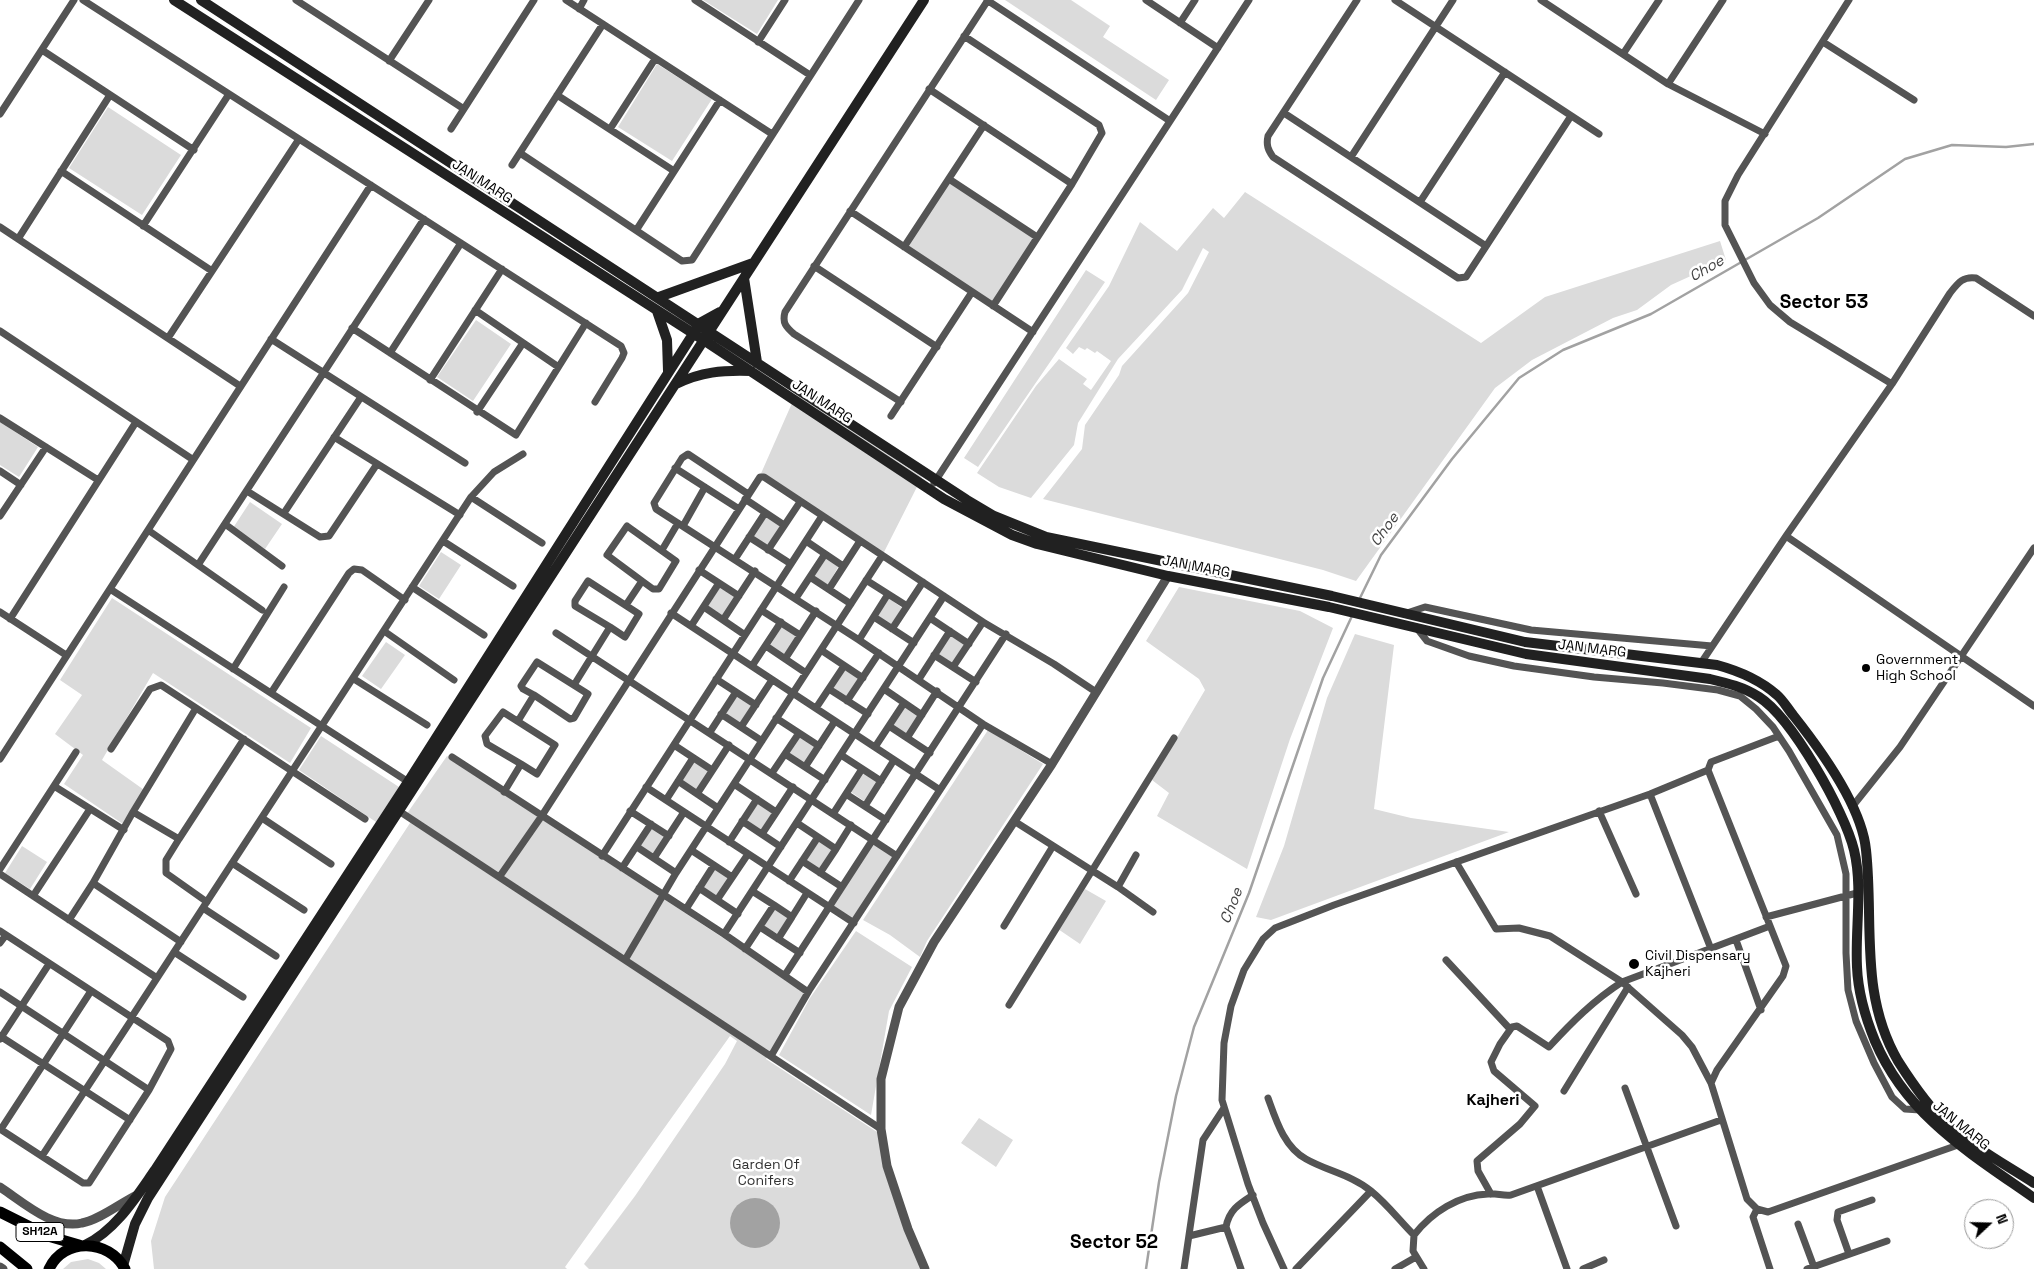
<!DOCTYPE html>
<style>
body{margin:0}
#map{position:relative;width:2034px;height:1269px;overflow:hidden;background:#fff;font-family:"Space Grotesk",sans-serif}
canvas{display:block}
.north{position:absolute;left:1964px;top:1199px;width:50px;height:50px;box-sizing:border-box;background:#fff;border:1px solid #999;border-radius:50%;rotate:69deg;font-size:14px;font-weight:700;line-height:20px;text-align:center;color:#000}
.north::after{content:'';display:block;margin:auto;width:18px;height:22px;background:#000;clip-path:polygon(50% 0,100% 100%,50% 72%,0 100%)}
</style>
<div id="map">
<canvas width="2034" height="1269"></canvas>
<div class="north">N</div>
</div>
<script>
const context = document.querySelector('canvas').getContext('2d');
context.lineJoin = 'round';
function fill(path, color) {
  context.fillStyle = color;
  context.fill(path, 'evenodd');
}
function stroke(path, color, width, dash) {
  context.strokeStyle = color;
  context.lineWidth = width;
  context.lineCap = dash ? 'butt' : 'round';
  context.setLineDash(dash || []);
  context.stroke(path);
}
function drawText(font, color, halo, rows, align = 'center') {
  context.font = font + ' "Space Grotesk",sans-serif';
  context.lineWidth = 5;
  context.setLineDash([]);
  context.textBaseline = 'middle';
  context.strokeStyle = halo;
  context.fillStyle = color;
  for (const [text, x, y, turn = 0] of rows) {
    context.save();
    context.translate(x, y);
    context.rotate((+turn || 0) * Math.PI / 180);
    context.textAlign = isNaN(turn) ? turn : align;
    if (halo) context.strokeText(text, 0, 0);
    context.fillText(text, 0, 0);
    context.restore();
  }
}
const green = new Path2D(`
 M703,0h75l-21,34z
 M1005,0h66l39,26 -7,11 66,43 -13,20z
 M657,64l55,35 -40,62 -54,-34z
 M108,107l73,48 -39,60 -73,-47z
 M949,179l88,58 -44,69 -89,-59z
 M1245,192l236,151 64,-46 175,-56 6,19 -55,25 -34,25 -24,8 -81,42 -37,28 -139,193 -33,-11 -280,-71 39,-50 3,-24 34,-50 3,-9 66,-73 21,-41 -6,-4 -21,42 -64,69 -40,64 -4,22 -43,53 -32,-11 -22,-14 59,-87 23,-27 28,20 -4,5 8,6 20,-29 -14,-10 -2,2 -8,-5 -2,2 -6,-3 -6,7 -7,-6 43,-62 31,-64 37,29 36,-43 11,10z
 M1086,270l19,12 -127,185 -14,-9z
 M476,320l35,24 -38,57 -36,-24z
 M796,394l126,83 -40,79 -123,-78z
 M0,422l38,25 -19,30 -19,-12z
 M250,502l32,22 -17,25 -32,-21z
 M767,516l14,10 -13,20 -15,-10z
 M441,552l20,13 -22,34 -20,-13z
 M826,557l12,10 -10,18 -14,-9z
 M720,587l15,10 -13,19 -14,-10z
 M1179,587l121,24 33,17 -43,111 -43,130 -90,-53 12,-23 -17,-13 53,-90 -6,-11 -53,-38z
 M112,598l199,130 -21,35 -137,-90 -51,87 45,32 -24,32 -59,-40 19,-29 -28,-21 27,-39 -22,-15z
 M889,598l13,10 -11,17 -14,-9z
 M782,626l14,10 -12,19 -14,-9z
 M1355,634l39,11 -20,164 37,9 98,14 -238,88 -15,-3 28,-71 43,-148z
 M951,635l13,10 -12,18 -13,-9z
 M386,642l19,13 -24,34 -19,-13z
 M845,669l14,10 -13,18 -13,-10z
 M737,696l15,10 -12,17 -14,-10z
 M905,706l13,9 -12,19 -13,-9z
 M988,730l55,34 -116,177 -7,16 -30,-22 -27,-15z
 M321,736l78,51 -23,35 -77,-52z
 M800,737l15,10 -11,17 -15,-11z
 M447,756l361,238 -42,65 114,75 45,135h-336l-5,-5 51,-68 90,-132 12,-23 -7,-5 -165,231 2,2h-413l-3,-28 14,-44 247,-377 -6,-5z
 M694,761l15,10 -13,19 -15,-10z
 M864,773l13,9 -13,19 -13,-9z
 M758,803l14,10 -11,17 -14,-10z
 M652,828l13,9 -11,18 -14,-9z
 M819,840l13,10 -13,18 -13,-7z
 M873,840l24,16 -43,67 -25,-16z
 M22,846l25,16 -17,27 -25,-16z
 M715,869l14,10 -12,17 -14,-9z
 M1085,889l21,12 -26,43 -22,-15z
 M775,908l13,10 -10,16 -15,-8z
 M856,931l56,36 -23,44 -18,104 -92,-60 31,-57z
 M979,1118l34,22 -17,27 -35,-24z
 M88,1259l11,4 7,6h-43l8,-7z`);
const water = new Path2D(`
 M730 1223a25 25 0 1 1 50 0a25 25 0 1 1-50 0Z`);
const stream = new Path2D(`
 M1359,600l22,-45 71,-96 67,-81 44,-28 88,-36 167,-96 87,-59 47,-14 54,2 28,-3
 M1146,1269l13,-87 17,-86 18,-69 55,-134 74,-215 29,-62`);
const minor = new Path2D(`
 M83,0l538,346 3,7 -2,5 -27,44
 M296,0l168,109
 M566,0l206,134
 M695,0l115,75
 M987,0l183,121
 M1146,0l72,48
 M1357,0l-89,136c-2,9 0,14 5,21l185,121 8,-1 105,-161
 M1395,0l204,134
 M1541,0l127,84 97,50
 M579,9l5,-9
 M1180,23l15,-23
 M964,36l135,89 3,8 -30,51 -79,122
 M758,42l27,-42
 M1823,42l91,58
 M42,50l152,100
 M1623,54l36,-54
 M389,61l40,-61
 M1668,84l55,-84
 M929,89l143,95
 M557,95l117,76
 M1284,113l202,133
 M0,114l74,-114
 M451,129l83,-129
 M610,129l45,-70
 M520,153l162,108 10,-1 167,-260
 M1351,157l102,-157
 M512,165l91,-141
 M61,171l151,100
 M949,179l88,58
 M1420,202l85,-130
 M850,211l183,121
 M143,226l86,-132
 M0,227l240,159
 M637,229l83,-129
 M18,239l92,-144
 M904,247l80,-122
 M814,266l123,81
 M475,310l82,56
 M352,328l164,107 70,-112
 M0,331l192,128
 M168,338l131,-199
 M271,339l194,124
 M390,353l71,-110
 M430,380l72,-111
 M1892,384l58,-91c8,-10 13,-17 26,-15l58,38
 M901,402l-107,-68c-8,-7 -12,-11 -9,-22l203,-312
 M477,412l46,-69
 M891,416l81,-124
 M0,418l98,62
 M334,437l126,78
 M675,468l64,41
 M0,471l21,14
 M934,483l315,-483
 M247,491l73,46 9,-1 48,-72
 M748,494l-60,-40 -6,4 -28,45 2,6 203,131 124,84 69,40
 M471,497l71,46
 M745,499l39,26
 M284,513l77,-116
 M0,516l46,-69
 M225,524l57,42
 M683,526l22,-39
 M148,530l114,80
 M1786,536l248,170
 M749,537l42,27
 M443,541l70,45
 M806,541l37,25
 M662,550l16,-27
 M768,550l32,-48
 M735,559l30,-46
 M198,565l226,-346
 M699,570l40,26
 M810,577l41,27
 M866,580l41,26
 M412,587l72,48
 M110,589l300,194
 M829,589l31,-48
 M796,598l29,-44
 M626,605l16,-24 -35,-26 20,-29 49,35 -17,28h-6l-11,-8
 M704,607l41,28
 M761,610l39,25
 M0,612l66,43
 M671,613l269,177
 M1407,613l18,-6 106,23 181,16
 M874,617l40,26
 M930,618l39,26
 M10,619l126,-197
 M723,620l32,-49
 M691,626l28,-43
 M1416,627l11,14 42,15 45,10 80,11 69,6 55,7 22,6 16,13 17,18 16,24 48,84 9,39v79l2,37 8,31 18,42 18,34 13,12 15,1
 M892,629l31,-47
 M384,631l70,49
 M556,633l341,223
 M859,640l29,-46
 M766,646l40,27
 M821,650l42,28
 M934,655l42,27
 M785,659l31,-48
 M1701,663l85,-127 106,-152 -102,-62 -20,-17 -16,-22 -29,-58v-24l13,-26 111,-175
 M752,666l29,-44
 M953,667l30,-45
 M233,669l51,-82
 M354,679l73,46
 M716,679l40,26
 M919,679l31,-48
 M574,685l36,-58 -35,-21v-5l13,-20 51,33 -14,23 -15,-10
 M829,689l39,25
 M884,689l38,26
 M271,693l78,-120 5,-4 8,1 43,30
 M847,701l32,-48
 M816,708l28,-42
 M721,714l41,27
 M776,718l43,28
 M518,721l16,-26 -11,-6 -2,-3 16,-24 51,32 -14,24 -4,1 -36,-24
 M889,726l41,27
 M741,727l31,-47
 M710,732l26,-40
 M907,738l30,-47
 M674,745l38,25
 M875,747l29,-44
 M111,749l39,-60 11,-4 204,134
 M785,754l40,26
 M841,755l40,26
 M452,757l272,177 84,58
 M0,759l371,-574
 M805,767l30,-46
 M1708,770l3,-8 68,-26
 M772,773l27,-40
 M678,781l40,27
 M734,784l42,28
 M54,786l70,44
 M646,787l208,136
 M504,792l17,-28 -34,-20 -2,-8 18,-24 52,33 -18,29 -16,-10
 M697,794l32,-49
 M846,794l40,26
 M1650,794l61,155
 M666,800l27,-42
 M865,806l29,-46
 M1852,807l48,-60 134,-199
 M396,809l485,320
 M630,811l39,25
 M1599,811l37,83
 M133,812l63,-104
 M833,814l29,-45
 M262,818l69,46
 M742,821l39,26
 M1014,821l104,66 35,25
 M797,823l21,14
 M762,834l31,-47
 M179,839l-13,21v13l41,29
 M729,842l28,-43
 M637,847l39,26
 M691,850l41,27
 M602,856l220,-340
 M654,858l30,-46
 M802,861l40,26
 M1456,862l40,67 23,-1 31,8 72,46c-28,18 -50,40 -73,65l-32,-21 -5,1 -12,17 -9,18 3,9 41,35 -15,18 -43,37 1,10 13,23
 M232,863l72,47
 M622,868l29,-44
 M0,869l76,-117
 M820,873l16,-24
 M0,874l157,104
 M500,876l41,-59 219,-340h4l219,145 71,42 42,28
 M789,881l29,-44 18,12 15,-24
 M93,883l88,59
 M1118,887l18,-32
 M699,888l39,26
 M752,891l22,14
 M33,896l57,-87
 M717,900l31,-46
 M203,908l73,48
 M686,909l28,-44
 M1766,917l91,-24
 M69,920l24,-37 40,-71 46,27 65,-100
 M1004,926l49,-80
 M760,927l40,26
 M0,931l168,110 3,8 -22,41 -60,93h-6l-83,-54
 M724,934l220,-338
 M778,939l14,-22
 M1736,940l25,70
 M0,943l6,-8
 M745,949l29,-44 18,12 15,-24
 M174,952l69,45
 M625,960l51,-87 206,-317
 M1446,960l64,69
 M785,975l221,-341
 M0,992l149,98
 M1009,1005l165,-267
 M131,1018l340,-521 23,-25 29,-18
 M0,1036l130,84
 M0,1039l49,-75
 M771,1056l39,-67 173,-265
 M1711,1083l-19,-36 -10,-12 -60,-53 148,-56
 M1625,1088l51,138
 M1564,1091l64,-104
 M1268,1098c8,22 16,49 38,61 21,12 46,16 65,32 16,13 29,30 43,44
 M1,1129l90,-138
 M42,1156l90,-137
 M1537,1186l30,83
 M1757,1209l-4,8 17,52
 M1798,1224l16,43
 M1226,1227l15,42
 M1189,1236l37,-9c3,-17 13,-23 27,-32
 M1849,1254l-12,-34 1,-8 34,-12
 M1184,1269l19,-129 21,-32
 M1284,1269l-21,-46 -15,-39 -26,-84 2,-57 7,-37 13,-36 19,-31 12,-11 59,-23 316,-111 58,-24 78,196 -3,10 -66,94 -6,13 36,116 10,10 11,3 190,-67 12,-11
 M1296,1269l75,-78
 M1395,1269l21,-12
 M1424,1269l-11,-18 1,-16c18,-23 45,-40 74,-41 8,-1 15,2 23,1l210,-75
 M1583,1269l21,-9
 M1807,1269l80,-28`);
const tertiary = new Path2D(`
 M0,1187c23,15 53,43 82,36 19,-4 38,-20 55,-28
 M0,1267l3,2
 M925,1269l-17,-40 -21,-63 -6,-37v-50l18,-72 35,-65 118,-178 116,-188`);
const secondary = new Path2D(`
 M174,0l531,341 239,158 68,36 25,9 131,32 161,31 197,47 184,25c17,4 34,8 49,18 33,21 86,115 95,153 9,37 1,79 3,117 1,24 9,52 18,74 32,75 95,112 159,157
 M201,0l766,500 27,16 52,21 286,59 193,46 192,23c22,6 42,14 60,30 6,5 11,14 16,20 27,34 69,92 73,135 8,73 -7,144 32,211 14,22 32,48 51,65 26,22 57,39 85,57
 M744,278l13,84
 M659,297l94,-34
 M657,311l10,29 1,31
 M676,384c25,-12 46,-14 75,-13
 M85,1245c31,-15 51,-48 70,-75l253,-388 292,-459 20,-11
 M123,1266l12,-42 13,-26 776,-1198`);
const primary = new Path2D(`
 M0,1212l48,24 31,9
 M0,1247l27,22
 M49,1269c15,-32 60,-30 76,0`);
const markers = [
 [1866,668,5,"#000"],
 [1634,964,6,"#000"]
];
const shields = [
 [40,1232,48]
];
const shieldNames = [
 ["SH12A",40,1232]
];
const streetNames = [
 ["JAN MARG",482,182,33],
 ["JAN MARG",822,402,33],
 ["JAN MARG",1196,567,11],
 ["JAN MARG",1592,649,7],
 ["JAN MARG",1961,1126,39]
];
const poiNames = [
 ["Government",1876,660],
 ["High School",1876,676],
 ["Civil Dispensary",1645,956],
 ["Kajheri",1645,972]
];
const parkNames = [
 ["Garden Of",766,1165],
 ["Conifers",766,1181]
];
const waterNames = [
 ["Choe",1707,269,-30],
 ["Choe",1385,530,-54],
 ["Choe",1232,906,-68]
];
const quarterNames = [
 ["Kajheri",1493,1101]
];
const districtNames = [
 ["Sector 53",1824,303],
 ["Sector 52",1114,1243]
];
fill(green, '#dbdbdb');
fill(water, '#a2a2a2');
stroke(stream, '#a2a2a2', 2.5);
stroke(minor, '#545454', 7);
stroke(tertiary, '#545454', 9);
stroke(secondary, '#212121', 10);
stroke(primary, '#000', 11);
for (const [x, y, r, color] of markers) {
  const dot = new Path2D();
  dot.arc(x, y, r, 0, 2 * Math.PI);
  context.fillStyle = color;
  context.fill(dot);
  stroke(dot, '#fff', 2);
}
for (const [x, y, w] of shields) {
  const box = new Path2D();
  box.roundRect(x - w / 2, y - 9.5, w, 19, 4);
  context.fillStyle = '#fff';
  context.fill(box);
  stroke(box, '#000', 1);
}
drawText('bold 12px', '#000', null, shieldNames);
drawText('14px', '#000', '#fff', streetNames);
drawText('14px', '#000', '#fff', poiNames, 'left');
drawText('14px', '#323232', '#fff', parkNames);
drawText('italic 15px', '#434343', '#fff', waterNames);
drawText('bold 16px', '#000', '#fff', quarterNames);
drawText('bold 19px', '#000', '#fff', districtNames);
</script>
